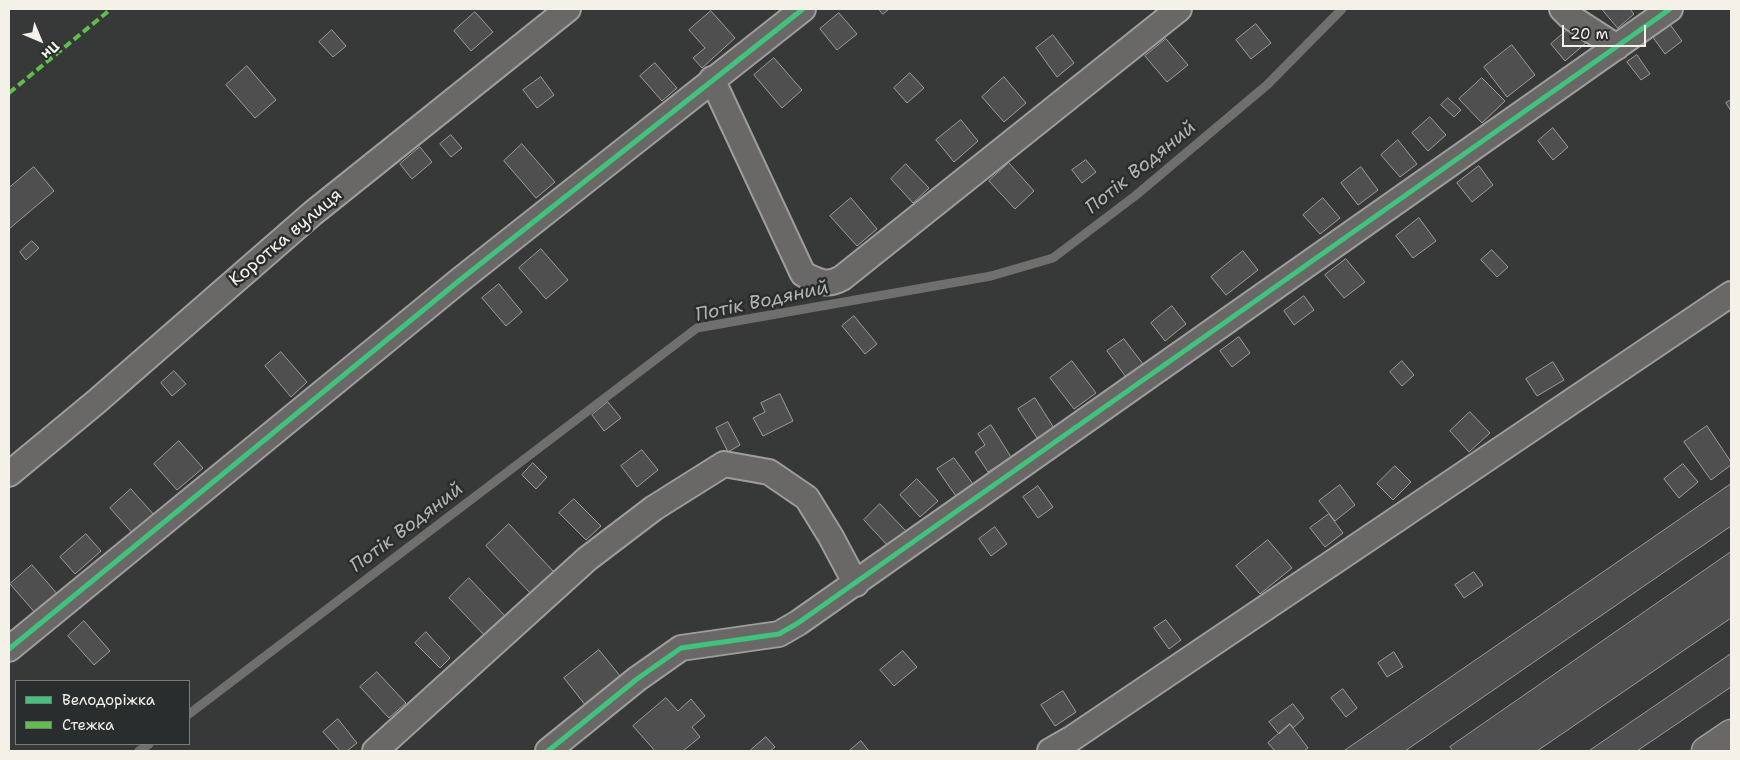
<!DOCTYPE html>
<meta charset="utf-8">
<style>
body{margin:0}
#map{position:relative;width:1740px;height:760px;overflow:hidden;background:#373838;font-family:"Shantell Sans",sans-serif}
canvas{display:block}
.frame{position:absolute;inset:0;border:10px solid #f4f1e8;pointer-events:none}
.legend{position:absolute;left:15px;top:680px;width:175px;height:65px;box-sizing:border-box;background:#2a2d2e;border:1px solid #7b7b78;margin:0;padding:6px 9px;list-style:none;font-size:15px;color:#f4f1e8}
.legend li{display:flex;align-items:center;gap:10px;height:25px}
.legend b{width:25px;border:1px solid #7b7b78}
.north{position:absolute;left:15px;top:15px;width:50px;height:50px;-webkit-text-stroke:4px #2a2d2e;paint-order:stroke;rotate:135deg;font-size:14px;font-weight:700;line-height:20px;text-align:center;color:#f4f1e8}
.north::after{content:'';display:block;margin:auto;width:18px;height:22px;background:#f4f1e8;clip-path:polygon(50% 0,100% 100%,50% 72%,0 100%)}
.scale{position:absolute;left:1562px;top:25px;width:84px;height:22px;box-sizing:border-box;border:2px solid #f4f1e8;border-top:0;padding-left:6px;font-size:15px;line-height:18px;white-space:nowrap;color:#f4f1e8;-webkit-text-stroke:4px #2a2d2e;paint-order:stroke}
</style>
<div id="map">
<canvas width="1740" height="760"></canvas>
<div class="frame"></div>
<ul class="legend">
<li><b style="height:6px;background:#40c37c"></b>Велодоріжка</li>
<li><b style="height:6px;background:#5fbe4e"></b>Стежка</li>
</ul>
<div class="north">Пн</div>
<div class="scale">20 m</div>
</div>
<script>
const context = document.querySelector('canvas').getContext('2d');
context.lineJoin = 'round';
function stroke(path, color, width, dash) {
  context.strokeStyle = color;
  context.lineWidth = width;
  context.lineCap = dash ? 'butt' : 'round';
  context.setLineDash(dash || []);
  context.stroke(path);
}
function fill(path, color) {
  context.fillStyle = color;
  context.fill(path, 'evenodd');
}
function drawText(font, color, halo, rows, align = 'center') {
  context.font = font + ' "Shantell Sans",sans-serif';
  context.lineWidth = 5;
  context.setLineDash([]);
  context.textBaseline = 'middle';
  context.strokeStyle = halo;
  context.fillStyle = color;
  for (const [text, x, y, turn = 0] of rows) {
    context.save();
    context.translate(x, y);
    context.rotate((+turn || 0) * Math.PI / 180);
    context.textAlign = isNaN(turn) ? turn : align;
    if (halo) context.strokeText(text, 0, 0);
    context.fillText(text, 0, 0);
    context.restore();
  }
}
const stream = new Path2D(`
 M189,714l508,-386 294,-52 62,-18 82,-62 132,-111 75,-76
 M139,751l10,-7`);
const building = new Path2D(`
 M879,9h10l-6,5z
 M1602,9h28l4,5 -16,14z
 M711,11l24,27 -33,30 -9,-10 12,-10 -16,-18z
 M475,12l18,20 -22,19 -17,-20z
 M839,13l18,21 -20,16 -17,-21z
 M1669,23l13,18 -17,13 -13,-18z
 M1256,24l15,19 -20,16 -15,-19z
 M1572,26l15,16 -22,19 -14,-17z
 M332,30l14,16 -13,11 -14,-15z
 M1053,35l21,28 -17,14 -21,-29z
 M1166,39l22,26 -21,17 -22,-26z
 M1512,45l23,30 -28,22 -23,-30z
 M1637,55l13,19 -9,6 -14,-18z
 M774,58l28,32 -20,18 -28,-33z
 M655,63l22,25 -15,13 -22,-25z
 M247,66l29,34 -21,18 -29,-33z
 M910,73l14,15 -17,15 -13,-15z
 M541,77l13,18 -17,13 -14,-18z
 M1004,77l22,26 -22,19 -22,-25z
 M1482,78l23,23 -23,22 -23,-24z
 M1448,98l13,12 -7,7 -13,-12z
 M1731,100v11l-5,-8z
 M1430,117l16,18 -18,16 -16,-18z
 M961,120l17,21 -24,21 -18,-22z
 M1553,128l15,19 -15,13 -15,-19z
 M451,135l11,13 -11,9 -11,-13z
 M1398,140l19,24 -17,13 -19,-22z
 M522,144l33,38 -19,16 -32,-37z
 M420,147l12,15 -20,17 -12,-15z
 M1086,160l10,12 -14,11 -10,-13z
 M1009,163l25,28 -19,18 -26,-28z
 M906,164l23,24 -16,15 -22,-24z
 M1479,166l14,19 -21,17 -15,-19z
 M34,167l20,24 -45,38v-41z
 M1361,167l17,23 -20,15 -17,-22z
 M851,198l26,31 -20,17 -27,-30z
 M1323,198l17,20 -20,16 -17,-19z
 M1419,218l17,23 -23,17 -17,-22z
 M32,241l7,7 -13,12 -6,-8z
 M541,249l27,31 -22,19 -27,-31z
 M1492,250l16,17 -11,10 -16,-17z
 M1243,251l15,19 -32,25 -15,-18z
 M1346,259l19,23 -21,16 -19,-23z
 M499,284l23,28 -16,14 -24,-28z
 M1304,296l10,14 -20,15 -10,-14z
 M1172,306l14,18 -21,17 -14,-18z
 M854,316l23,28 -12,10 -23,-28z
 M1239,337l11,16 -18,14 -12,-16z
 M1124,339l19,25 -17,13 -19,-26z
 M281,352l26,30 -16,15 -26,-31z
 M1072,361l24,32 -22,16 -24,-31z
 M1402,361l12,14 -12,11 -12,-14z
 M1553,362l11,18 -27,16 -11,-17z
 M174,371l12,13 -14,12 -11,-13z
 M780,394l13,27 -30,15 -10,-18 12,-6 -4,-9z
 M1035,398l19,30 -17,10 -19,-29z
 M608,402l13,16 -17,13 -12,-16z
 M1470,412l20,21 -21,19 -19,-21z
 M728,422l12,23 -12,7 -12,-24z
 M991,425l20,32 -23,15 -13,-20 10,-7 -7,-11z
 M1707,426l24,36v3l-20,15 -27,-38z
 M179,441l24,27 -26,22 -23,-26z
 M642,450l16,20 -21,17 -16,-21z
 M954,458l19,26 -17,12 -19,-27z
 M533,463l14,14 -11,12 -14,-14z
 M1683,464l15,18 -19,16 -15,-19z
 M1395,466l16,16 -18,18 -16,-16z
 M917,479l21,22 -18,16 -20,-22z
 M1731,484v42l-326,225h-61z
 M1340,485l15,20 -20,16 -16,-20z
 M1038,486l15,21 -15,11 -15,-21z
 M131,489l24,27 -21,19 -24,-27z
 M574,499l27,27 -15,14 -27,-27z
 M880,504l26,27 -17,16 -25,-27z
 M1329,514l14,19 -18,14 -15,-19z
 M509,524l45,48 -23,22 -45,-48z
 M995,527l12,17 -16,12 -12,-17z
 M86,534l15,17 -26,23 -15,-17z
 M1268,540l24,28 -32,26 -24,-28z
 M1731,552v66l-194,133h-84l-3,-4z
 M32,565l28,32 -22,19 -28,-32z
 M1474,572l9,13 -19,13 -9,-13z
 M469,578l37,39 -20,20 -37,-39z
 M1166,620l15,20 -12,9 -15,-21z
 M84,621l26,30 -16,14 -26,-29z
 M426,632l24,26 -10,10 -25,-25z
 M599,650l22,27 -35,29 -22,-28z
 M903,651l14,16 -23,19 -14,-16z
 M1394,652l9,15 -16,10 -9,-14z
 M1731,654v33l-94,64h-48z
 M377,672l29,31 -17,15 -29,-31z
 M1343,689l14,19 -11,9 -15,-19z
 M1063,691l13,21 -21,14 -14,-21z
 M666,698l12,13 13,-12 14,17 -13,11 8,10 -17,14h-28l-22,-25z
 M1293,704l11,14 -11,10 -3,-4 -11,10 -10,-12z
 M338,719l19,24 -10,8h-7l-17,-19z
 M1290,724l18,24 -4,3h-29l-7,-8z
 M766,737l9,10 -5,4h-17l-2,-1z
 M861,741l8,10h-20z`);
const minor = new Path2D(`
 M1562,9l7,7 48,31
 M712,79l91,195c15,7 23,13 39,4l337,-269
 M9,474l87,-72 217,-189 255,-204
 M9,649l451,-369 343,-271
 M375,751l212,-192 67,-51 70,-44 45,8 38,26 24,39 25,47
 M548,751l89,-72 44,-31 98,-14 19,-11 872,-614
 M1050,751l21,-12 660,-445`);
const tertiary = new Path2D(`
 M1706,751l25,-17`);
const quiet = new Path2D(`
 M9,93l102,-84`);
const cycleway = new Path2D(`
 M9,649l451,-369 343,-271
 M548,751l89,-72 44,-31 98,-14 19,-11 872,-614`);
const streetNames = [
 ["Коротка вулиця",286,238,-40]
];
const waterNames = [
 ["Потік Водяний",1141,168,-39],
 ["Потік Водяний",762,302,-12],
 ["Потік Водяний",407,528,-37]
];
stroke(stream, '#6f706d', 9);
fill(building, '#4f4f4f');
stroke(building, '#9d9d9b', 1);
stroke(minor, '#9d9d9b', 28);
stroke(tertiary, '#9d9d9b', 31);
stroke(minor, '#696866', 24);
stroke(tertiary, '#696866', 28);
stroke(quiet, '#5fbe4e', 4, [8, 4]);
stroke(cycleway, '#40c37c', 5);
drawText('18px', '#f4f1e8', '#2a2d2e', streetNames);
drawText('italic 19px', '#b4b3ad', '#2a2d2e', waterNames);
</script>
